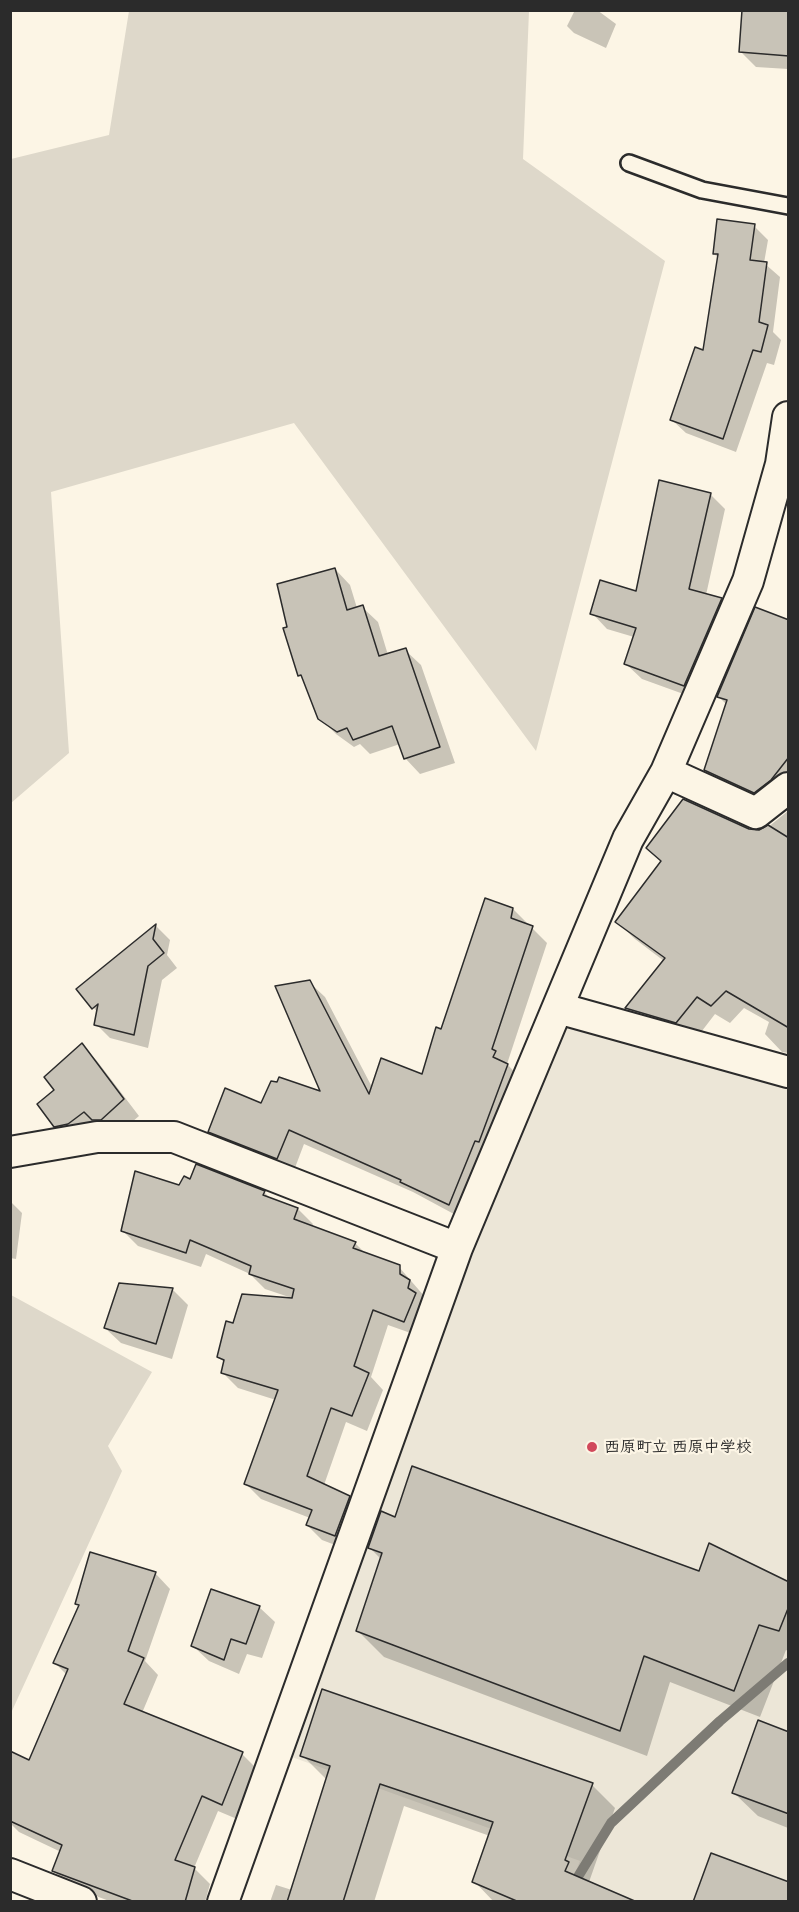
<!DOCTYPE html>
<meta charset="utf-8">
<style>
body{margin:0}
#map{position:relative;width:799px;height:1912px;overflow:hidden;background:#fcf5e5;font-family:Delius,sans-serif}
canvas{display:block}
.frame{position:absolute;inset:0;border:12px solid #2b2b2b;pointer-events:none}
</style>
<div id="map">
<canvas width="799" height="1912"></canvas>
<div class="frame"></div>
</div>
<script>
const context = document.querySelector('canvas').getContext('2d');
context.lineJoin = 'round';
function fill(path, color) {
  context.fillStyle = color;
  context.fill(path, 'evenodd');
}
function stroke(path, color, width, dash) {
  context.strokeStyle = color;
  context.lineWidth = width;
  context.lineCap = dash ? 'butt' : 'round';
  context.setLineDash(dash || []);
  context.stroke(path);
}
function drawText(font, color, halo, rows, align = 'center') {
  context.font = font + ' Delius,"Klee One",sans-serif';
  context.lineWidth = 4.5;
  context.setLineDash([]);
  context.textBaseline = 'middle';
  context.strokeStyle = halo;
  context.fillStyle = color;
  for (const [text, x, y, turn = 0] of rows) {
    context.save();
    context.translate(x, y);
    context.rotate((+turn || 0) * Math.PI / 180);
    context.textAlign = isNaN(turn) ? turn : align;
    if (halo) context.strokeText(text, 0, 0);
    context.fillText(text, 0, 0);
    context.restore();
  }
}
const built = new Path2D(`
 M568,1020l220,62v819h-225l17,-40 -291,-105 140,-398z`);
const green = new Path2D(`
 M129,11h400l-6,148 142,102 -129,490 -242,-328 -243,69 18,261 -58,50v-644l98,-24z
 M11,1295l141,77 -44,74 14,25 -111,242z`);
const shadow = new Path2D(`
 M575,10h22l19,14 -10,24 -32,-15 -7,-7z
 M788,10v59l-32,-2 -15,-15z
 M754,226l14,14 -4,23 16,14 -7,55 8,8 -7,25 -7,-2 -31,89 -50,-19 -14,-13 33,-68 14,-94 -5,-4z
 M710,494l15,15 -19,86 15,4 16,16 -37,85 -58,-21 -16,-15 8,-27 -27,-8 -15,-16 45,-21z
 M335,569l15,16 7,23 5,-1 16,15 10,33 17,-5 16,15 34,98 -35,11 -15,-16 -5,-14 -30,10 -10,-10 -6,3 -18,-13 -16,-16 -15,-37 -5,-6 -11,-47z
 M788,622v175l-16,13 -49,-22 -18,-18 22,-65 -8,-8z
 M683,801l74,31 10,-4 21,-17v242l-6,-1 -17,-18 4,-12 -25,-14 -14,15 -15,-9 -20,26 -51,-15 -17,-17 37,-47 -29,-22 -18,-17 45,-60z
 M513,909l34,34 -40,121 16,17 -58,139 -52,-28 -109,-48 -11,29 -67,-26 -16,-15 52,-27 61,-11 -14,-112 16,15 48,92 50,-13 19,-45z
 M156,926l14,14 -3,15 10,13 -15,12 -14,68 -38,-10 -14,-14 2,-11 -20,-24z
 M82,1045l15,16 42,55 -22,19 -46,7 -16,-16 1,-35z
 M180,1187l84,5 7,7 27,10 15,15 -1,3 43,16 12,12 32,12 26,30 -6,39 -31,-11 -17,52 12,13 -16,41 -21,-9 -22,63 25,12 15,15 -13,39 -29,-11 -15,-15 3,-7 -49,-19 -15,-15 30,-84 -38,-12 -15,-15 2,-10 -6,-6 15,-32 61,-26 -30,-10 -15,-15 -44,-20 -5,13 -63,-21 -15,-15z
 M10,1201l12,12 -6,46 -6,-1z
 M172,1289l16,16 -16,54 -51,-16 -16,-15z
 M395,1519l305,54 88,10v68l-2,-1 -26,67 -90,-35 -23,74 -263,-99 -26,-26 24,-71 -12,-12z
 M155,1573l15,16 -25,72 13,14 -16,38 100,41 15,15 -20,50 -19,-8 -24,57 16,16 -5,18h-93l-43,-16 -15,-15 7,-19 -42,-20 -9,-9v-70l20,9 37,-87 -12,-12 25,-56 -4,-4z
 M259,1607l16,15 -13,36 -15,-4 -8,20 -30,-13 -16,-15z
 M788,1733v95l-30,-12 -24,-23z
 M302,1755l290,30 23,23 -26,74 47,20h-142l-20,-21 16,-45 -86,-30 -30,96h-104l6,-17 16,5 35,-110z`);
const stream = new Path2D(`
 M571,1888l40,-65 109,-102 68,-58`);
const building = new Path2D(`
 M742,10h47v46l-50,-4z
 M717,219l38,5 -5,36 17,2 -8,60 9,3 -7,27 -8,-2 -30,89 -53,-19 25,-73 8,3 15,-96h-5z
 M659,480l52,13 -22,96 33,9 -38,88 -60,-22 12,-36 -46,-14 10,-34 36,11z
 M335,568l12,42 16,-5 16,51 27,-8 34,99 -36,12 -12,-33 -39,14 -6,-12 -10,4 -19,-13 -17,-44 -3,1 -15,-48 4,-1 -10,-43z
 M755,607l34,13v137l-18,23 -17,13 -50,-23 23,-70 -10,-3z
 M683,799l66,30 10,1 9,-5 21,13v190l-63,-37 -15,15 -14,-9 -21,26 -51,-15 40,-50 -50,-36 46,-61 -15,-13z
 M485,898l28,10 -2,10 22,8 -41,123 4,2 -3,6 15,7 -29,78 -4,-1 -26,64 -49,-23 1,-2 -112,-50 -12,29 -69,-27 17,-44 36,15 10,-22 6,1 2,-5 41,14 -45,-105 35,-6 59,114 12,-36 41,16 14,-47 5,2z
 M156,924l-3,15 11,14 -16,13 -14,69 -40,-10 4,-21 -6,5 -16,-20z
 M82,1043l42,56 -23,21h-9l-8,-8 -16,12 -14,3 -17,-23 17,-14 -10,-13z
 M196,1164l69,27 -2,4 35,13 -4,11 62,23 -3,6 47,17v9l10,6 -2,8 8,5 -12,29 -31,-12 -19,56 15,7 -17,43 -21,-8 -24,68 43,20 -15,40 -29,-11 6,-15 -68,-26 34,-94 -57,-17 3,-13 -7,-3 9,-36 7,2 9,-29 50,4 2,-9 -45,-15 2,-8 -61,-26 -4,13 -65,-22 14,-60 44,14 5,-9 6,3z
 M119,1283l54,5 -17,56 -52,-16z
 M412,1466l287,105 10,-28 80,39v24l-10,25 -20,-6 -25,66 -90,-35 -24,75 -264,-100 26,-78 -14,-5 13,-37 14,6z
 M90,1552l66,20 -28,79 16,7 -20,46 119,48 -21,53 -20,-9 -27,64 20,7 -10,35h-50l-83,-31 10,-26 -52,-24v-70l19,9 39,-91 -15,-6 26,-58 -4,-1z
 M211,1589l49,17 -14,38 -15,-5 -7,21 -33,-14z
 M322,1689l271,94 -28,77 4,2 -4,9 72,31h-118l-47,-20 21,-60 -113,-38 -37,118h-56l43,-136 -30,-10z
 M758,1720l31,12v82l-57,-21z
 M711,1853l78,29v20h-96z`);
const lane = new Path2D(`
 M629,163l73,27 86,16`);
const street = new Path2D(`
 M666,772l90,41 32,-25
 M558,1008l230,64
 M10,1152l87,-15h77l283,111
 M10,1874l71,28
 M223,1902l234,-654 171,-409 38,-67 82,-191 33,-117 7,-47`);
const markers = [
 [592,1447,6,"#d1495b"]
];
const poiNames = [
 ["西原町立 西原中学校",604,1447]
];
fill(built, '#ece6d7');
fill(green, '#ded8ca');
fill(shadow, '#0003');
stroke(stream, '#7d7b74', 10);
fill(building, '#c8c3b7');
stroke(building, '#2b2b2b', 1.5);
stroke(lane, '#2b2b2b', 20);
stroke(street, '#2b2b2b', 34);
stroke(lane, '#fcf5e5', 15);
stroke(street, '#fcf5e5', 30);
for (const [x, y, r, color] of markers) {
  const dot = new Path2D();
  dot.arc(x, y, r, 0, 2 * Math.PI);
  context.fillStyle = color;
  context.fill(dot);
  stroke(dot, '#fcf5e5', 2);
}
drawText('bold 16px', '#2b2b2b', '#fcf5e5', poiNames, 'left');
</script>
